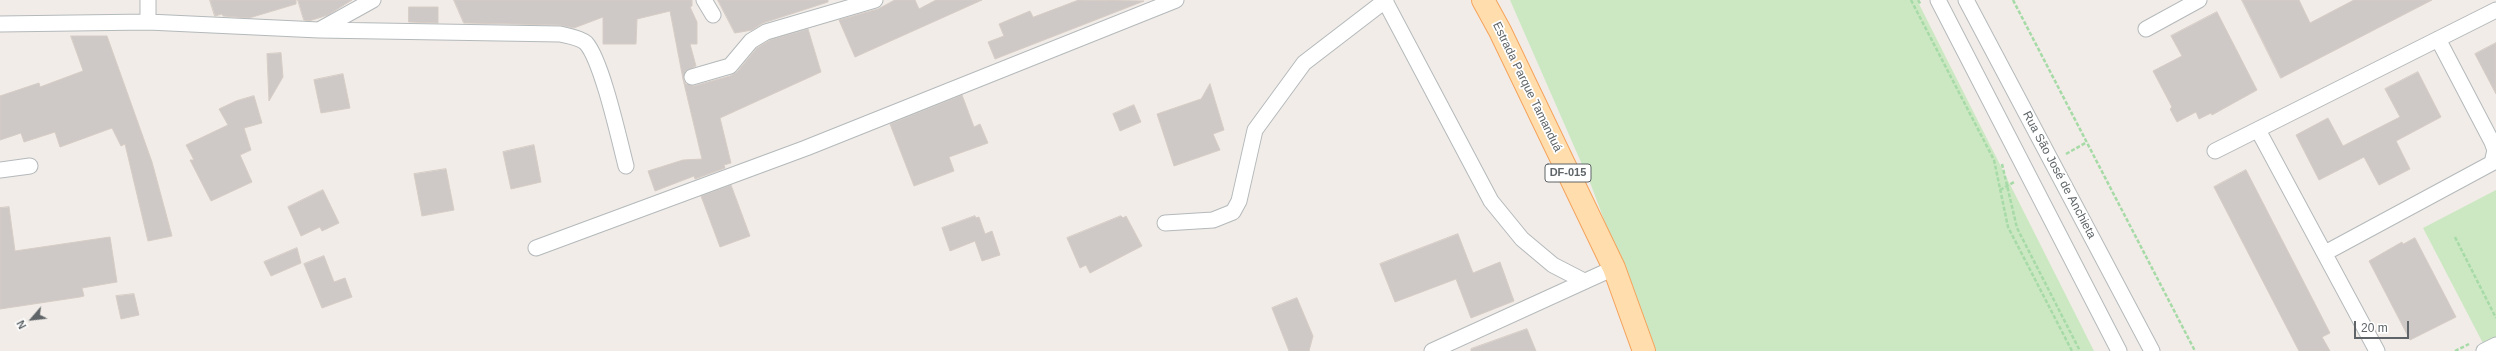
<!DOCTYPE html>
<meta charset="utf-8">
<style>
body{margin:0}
#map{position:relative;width:2496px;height:351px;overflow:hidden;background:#f1ece7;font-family:Helvetica,sans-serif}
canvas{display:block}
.north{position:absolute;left:12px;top:299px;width:40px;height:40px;-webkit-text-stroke:3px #fff;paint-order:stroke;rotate:242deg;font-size:11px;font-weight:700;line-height:16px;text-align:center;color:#5e6467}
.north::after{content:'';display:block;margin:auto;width:14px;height:18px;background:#5e6467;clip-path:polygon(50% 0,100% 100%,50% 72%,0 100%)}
.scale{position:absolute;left:2354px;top:321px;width:55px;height:18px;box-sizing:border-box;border:2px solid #5e6467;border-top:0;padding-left:5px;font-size:12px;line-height:14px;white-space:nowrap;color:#5e6467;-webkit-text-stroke:3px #fff;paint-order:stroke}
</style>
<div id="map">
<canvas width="2496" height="351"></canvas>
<div class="north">N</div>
<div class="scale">20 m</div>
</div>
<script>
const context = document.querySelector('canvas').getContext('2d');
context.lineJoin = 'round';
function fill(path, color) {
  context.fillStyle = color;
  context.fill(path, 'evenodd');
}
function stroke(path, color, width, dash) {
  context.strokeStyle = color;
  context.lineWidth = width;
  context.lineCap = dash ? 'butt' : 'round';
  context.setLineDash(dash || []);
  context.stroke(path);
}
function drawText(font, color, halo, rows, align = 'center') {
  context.font = font + ' Helvetica,sans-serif';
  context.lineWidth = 3.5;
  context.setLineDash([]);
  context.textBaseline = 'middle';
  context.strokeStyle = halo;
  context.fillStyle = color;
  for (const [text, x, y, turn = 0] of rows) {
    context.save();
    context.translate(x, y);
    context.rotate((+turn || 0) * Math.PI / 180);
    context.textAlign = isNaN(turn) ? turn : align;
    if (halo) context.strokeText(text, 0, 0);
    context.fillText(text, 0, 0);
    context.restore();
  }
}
const green = new Path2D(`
 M1510,0h407l177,351h-441l-62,-166z
 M2496,190v161h-9l-64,-123z`);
const building = new Path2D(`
 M210,0h86v4l-47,14 -26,-2 -1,-2 -7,2z
 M298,0h54l-24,15 -19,6 -5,-1z
 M454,0h238v6l-2,1 7,15v22h-7l6,22 -10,5 -3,8 -13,-68 -33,8 -1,25h-33v-27l-29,11 -14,-3 -96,-2z
 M718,0h110v2l-65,21 -11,7 -17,3z
 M895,0h20l4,9 17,-9h46l-127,57 -16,-37 39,-11z
 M1079,0l65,1 -149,58 -7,-17 16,-6 -5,-12 31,-13 3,6z
 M2242,0h57l11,23 44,-23h78l-151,78z
 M409,7h29v16l-29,-1z
 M2217,12l40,78 -45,25 -1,-2 -12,6 -3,-7 -19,10 -7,-13 2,-2 -19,-36 29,-15 -11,-20z
 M808,29l13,43 -101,46 11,45 -7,2 1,3 -30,11 -1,-3 -39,15 -7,-20 35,-11 19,-1 -19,-80 3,5 8,2 36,-10 7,-4 20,-24 13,-8z
 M71,36h36l45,126 20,74 -24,5 -23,-97 -4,2 -9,-18 -52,19 -5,-15 -31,10 -3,-9 -21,7v-44l39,-13 1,4 43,-16z
 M2496,43v51l-21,-40z
 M281,53l2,24 -14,24 -2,-47z
 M2418,72l23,45 -45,24 14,28 -31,16 -15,-28 -45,23 -23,-45 32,-17 15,28 57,-29 -15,-28z
 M343,74l7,34 -29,5 -7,-33z
 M1210,84l14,46 -11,4 7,16 -46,16 -17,-52 44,-15z
 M962,95l12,32 6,-3 8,19 -39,14 5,14 -40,15 -24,-62z
 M254,96l8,27 -18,5 7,22 -11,5 12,27 -41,19 -21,-41h4l-8,-15 42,-20 -9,-16 17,-8z
 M1134,105l7,17 -21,9 -7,-17z
 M534,145l7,37 -30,7 -8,-37z
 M446,169l8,41 -32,6 -8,-42z
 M2246,170l84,163 -8,4 8,14h-31l-85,-164z
 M731,185l19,51 -30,11 -19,-51z
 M323,190l16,33 -17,8 -2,-4 -19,9 -13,-29z
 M9,207l6,44 95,-14 7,45 -35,6 2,8 -4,1 -80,12v-101z
 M975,216l1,2 3,-1 6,17 7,-3 8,24 -18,6 -7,-20 -25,10 -8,-23z
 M1121,216l2,2 3,-2 16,30 -52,27 -4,-8 -6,3 -13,-30z
 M1458,234l15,39 27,-11 14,39 -43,17 -15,-39 -61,23 -15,-38z
 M2415,238l41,79 -46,23 -41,-79 33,-19 1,2z
 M297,248l4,15 -30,13 -7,-14z
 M324,256l10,26 11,-4 7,19 -30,11 -18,-44z
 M134,294l5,21 -18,4 -5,-23z
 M1297,298l16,38 -4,15h-20l-17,-43z
 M1527,329l9,22h-65v-2z`);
const path = new Path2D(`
 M1911,0l83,160 14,67 64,124
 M1918,0l3,5
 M2013,0l182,351
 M2066,154l21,-12
 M2002,164l15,64 63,123
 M2000,190l14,-8
 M2455,237l41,81
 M2455,351l14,-7`);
const street = new Path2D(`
 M704,0l9,15
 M1938,0l181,351
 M1966,0l186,351
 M1385,1l106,200 31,38 31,26 31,16
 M148,22v-22
 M0,24l148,-2 171,8 241,4c8,2 19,3 26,9 16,18 33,96 40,123
 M2146,29l53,-29
 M319,30l54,-30
 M692,77l38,-11 21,-25 15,-9 109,-32
 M2258,130l119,221
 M2215,151l281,-141
 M0,170l30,-4
 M1165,223l48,-3 20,-8 6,-11 16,-71 49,-67 82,-63
 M536,248l270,-100 370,-148
 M2325,253l167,-90 3,-13 -3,-8 -54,-103
 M1432,351l182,-83
 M2484,351l12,-6`);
const primary = new Path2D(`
 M1483,0l17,31 114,237 30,83`);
const shields = [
 [1568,173,46]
];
const shieldNames = [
 ["DF-015",1568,173]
];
const streetNames = [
 ["Estrada Parque Tamanduá",1527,87,64],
 ["Rua São José de Anchieta",2059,175,62]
];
fill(green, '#cce8c3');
fill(building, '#cec9c6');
stroke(building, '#d6ccc5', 1);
stroke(street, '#b4b9bb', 17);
stroke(primary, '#f5a35c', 24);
stroke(path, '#a6daa6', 2.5, [4, 2]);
stroke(street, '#fff', 15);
stroke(primary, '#ffddad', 22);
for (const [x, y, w] of shields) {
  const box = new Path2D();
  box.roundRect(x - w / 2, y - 9, w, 18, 3);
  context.fillStyle = '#fff';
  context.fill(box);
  stroke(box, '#5e6467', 1);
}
drawText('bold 11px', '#5e6467', null, shieldNames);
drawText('12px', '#5e6467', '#fff', streetNames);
</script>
